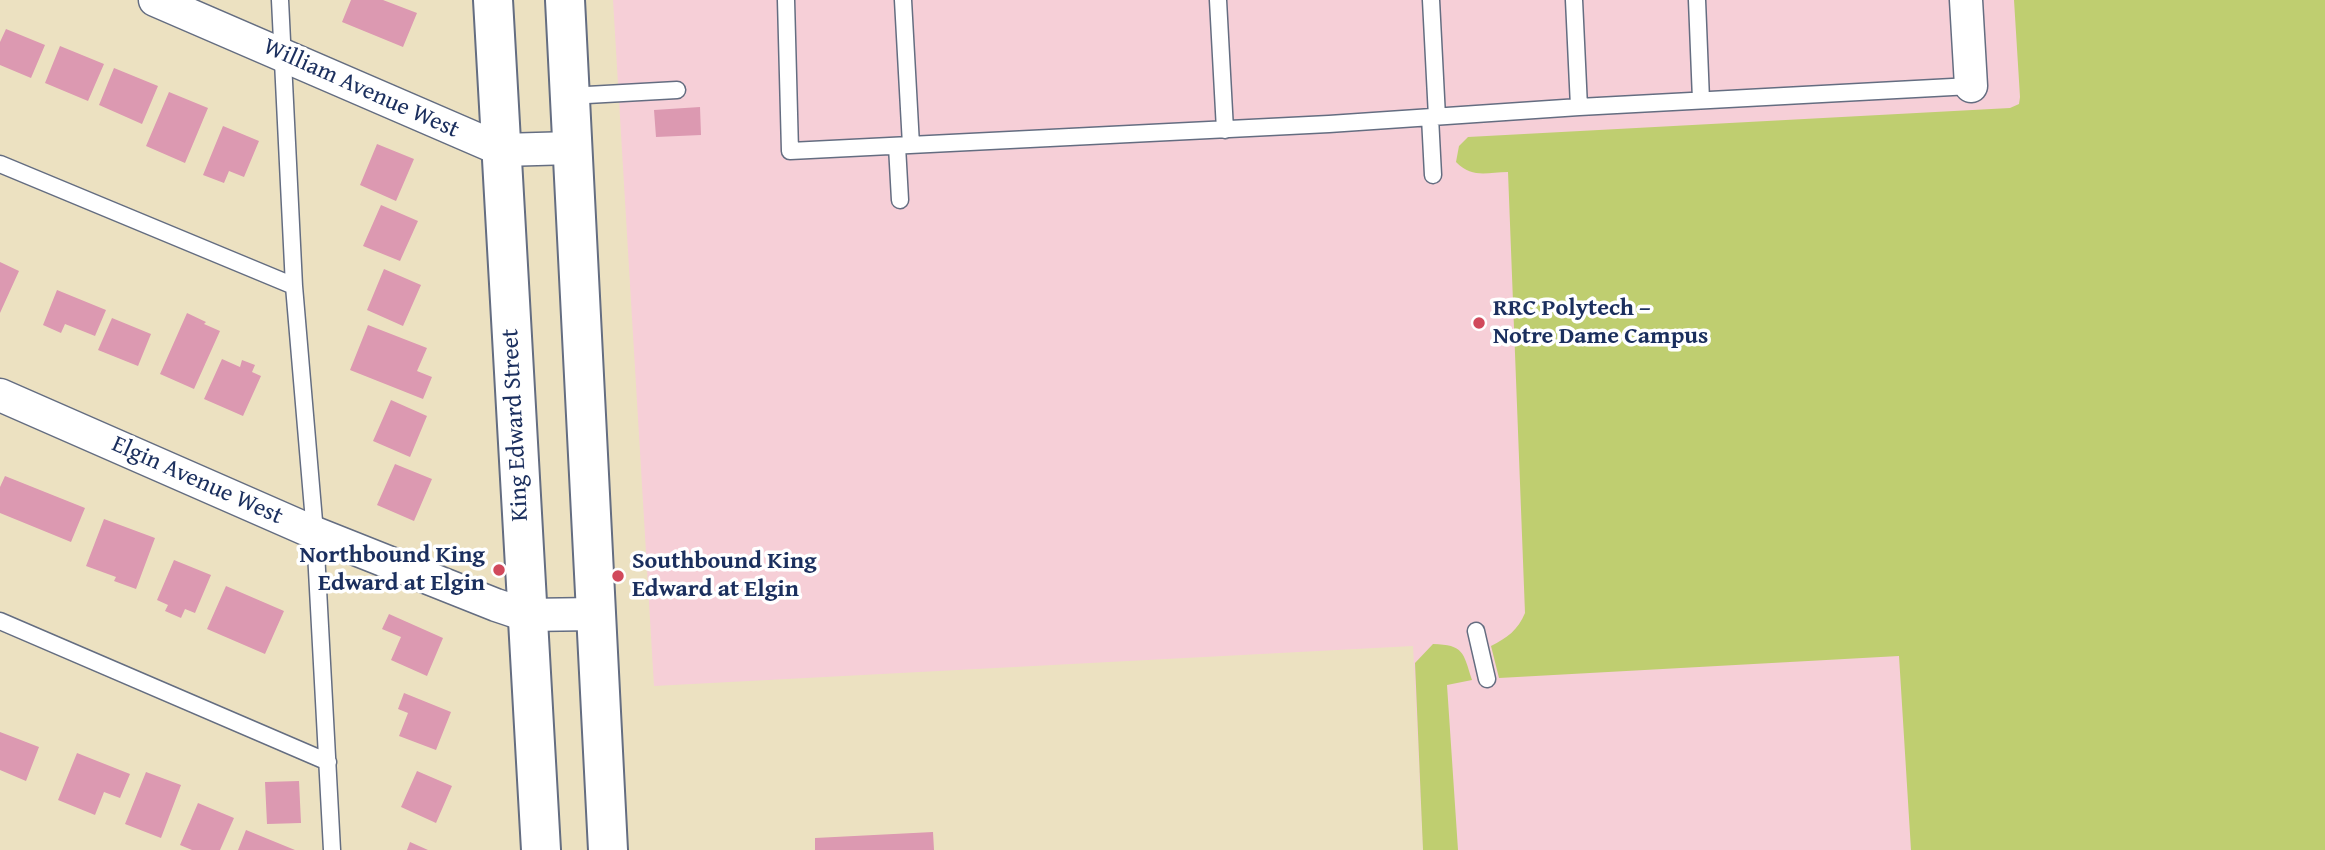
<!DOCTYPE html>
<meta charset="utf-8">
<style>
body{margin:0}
canvas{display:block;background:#ece1c1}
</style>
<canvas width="2325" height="850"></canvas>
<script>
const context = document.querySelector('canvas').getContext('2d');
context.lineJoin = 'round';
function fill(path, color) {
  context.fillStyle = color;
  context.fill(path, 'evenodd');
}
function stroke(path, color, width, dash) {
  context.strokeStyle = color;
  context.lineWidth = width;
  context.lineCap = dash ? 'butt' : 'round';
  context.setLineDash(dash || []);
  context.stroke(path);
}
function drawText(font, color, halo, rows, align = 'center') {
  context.font = font + ' "Gentium Book Plus",serif';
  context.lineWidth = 7;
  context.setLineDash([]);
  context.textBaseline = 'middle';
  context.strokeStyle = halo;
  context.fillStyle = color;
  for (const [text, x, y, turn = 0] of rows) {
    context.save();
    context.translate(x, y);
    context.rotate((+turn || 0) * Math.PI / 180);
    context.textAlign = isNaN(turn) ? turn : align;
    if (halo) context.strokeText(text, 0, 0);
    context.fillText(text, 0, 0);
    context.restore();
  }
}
const built = new Path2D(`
 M613,0h1712v850h-902l-10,-204 -759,40z`);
const green = new Path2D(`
 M2014,0h311v850h-414l-12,-194 -400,22 -8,-32c16,-8 27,-16 34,-33l-17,-441c-21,0 -35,7 -52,-10l3,-16 9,-9 542,-29 9,-4 1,-7z
 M1433,644c31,1 30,8 39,36l-25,5 11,165h-35l-8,-187z`);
const building = new Path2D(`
 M351,0h32l34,13 -14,34 -61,-25z
 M6,29l39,16 -14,33 -31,-13v-23z
 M60,46l44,18 -16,37 -43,-18z
 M114,68l44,18 -16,38 -43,-19z
 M169,92l39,16 -23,55 -39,-17z
 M700,107l1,28 -45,2 -2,-27z
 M223,126l36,15 -15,36 -15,-6 -5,12 -21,-8z
 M377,144l37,15 -18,42 -36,-16z
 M381,205l37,16 -18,40 -37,-15z
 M0,262l19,9 -19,42z
 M384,269l37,16 -18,41 -36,-16z
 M57,290l49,20 -11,26 -30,-12 -4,9 -18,-8z
 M187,313l19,9 -2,2 16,7 -26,58 -34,-15z
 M112,318l39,16 -13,32 -40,-16z
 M368,325l59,23 -10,23 15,6 -9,22 -73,-29z
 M222,359l18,8 2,-7 13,5 -3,7 9,4 -18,40 -39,-17z
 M391,400l36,16 -17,41 -37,-16z
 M395,464l37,15 -18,42 -37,-16z
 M5,476l80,32 -14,34 -71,-29v-26z
 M104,519l51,19 -19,51 -22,-8 2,-4 -30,-11z
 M174,560l37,15 -16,38 -10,-4 -4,9 -16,-7 3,-6 -11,-5z
 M226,586l58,25 -19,43 -58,-25z
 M389,614l54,24 -16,38 -36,-16 10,-23 -19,-8z
 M404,693l47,19 -15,38 -37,-14 9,-23 -10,-4z
 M0,732l39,15 -13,34 -26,-11z
 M77,753l53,21 -10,24 -16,-6 -9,23 -37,-15z
 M417,771l35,15 -16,37 -35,-16z
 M146,772l35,13 -20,53 -36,-14z
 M299,781l2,42 -34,1 -2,-42z
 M198,803l36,15 -14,32h-28l-12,-5z
 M246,830l49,20h-57z
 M933,832l1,18h-119v-12z
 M410,842l18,8h-21z`);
const lane = new Path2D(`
 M280,0l14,286 21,247 17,317
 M786,0l4,151 539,-27 250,-17 392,-21
 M903,0l8,145
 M1218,0l7,130
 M1431,0l6,117
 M1574,0l5,107
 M1697,0l4,100
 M569,96l108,-6
 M1430,117l3,58
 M897,146l3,54
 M0,164l294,122
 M0,621l328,141
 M1476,631l11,48`);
const street = new Path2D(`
 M155,0l347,150 70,-2
 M1966,0l5,86
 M0,395l315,138 181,72 30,10 70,-1`);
const primary = new Path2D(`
 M493,0l48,850
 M565,0l43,850`);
const markers = [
 [1479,323,7,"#d1495b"],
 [499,570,7,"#d1495b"],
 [618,576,7,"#d1495b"]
];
const streetNames = [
 ["William Avenue West",361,89,24],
 ["King Edward Street",516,425,-93],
 ["Elgin Avenue West",197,481,24]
];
const poiNames = [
 ["RRC Polytech –",1493,309],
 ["Notre Dame Campus",1493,337],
 ["Northbound King",485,556,"right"],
 ["Edward at Elgin",485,584,"right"],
 ["Southbound King",632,562],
 ["Edward at Elgin",632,590]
];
fill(built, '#f6cfd7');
fill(green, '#bfce70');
fill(building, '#dc99b1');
stroke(lane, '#646d81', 19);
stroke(street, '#646d81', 35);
stroke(primary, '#646d81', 42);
stroke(lane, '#fff', 16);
stroke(street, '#fff', 32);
stroke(primary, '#fff', 38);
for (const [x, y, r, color] of markers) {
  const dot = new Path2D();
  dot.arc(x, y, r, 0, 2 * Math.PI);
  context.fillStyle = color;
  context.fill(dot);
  stroke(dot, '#fff', 2.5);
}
drawText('24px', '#1b2f5e', '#fff', streetNames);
drawText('bold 24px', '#1b2f5e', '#fff', poiNames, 'left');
</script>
